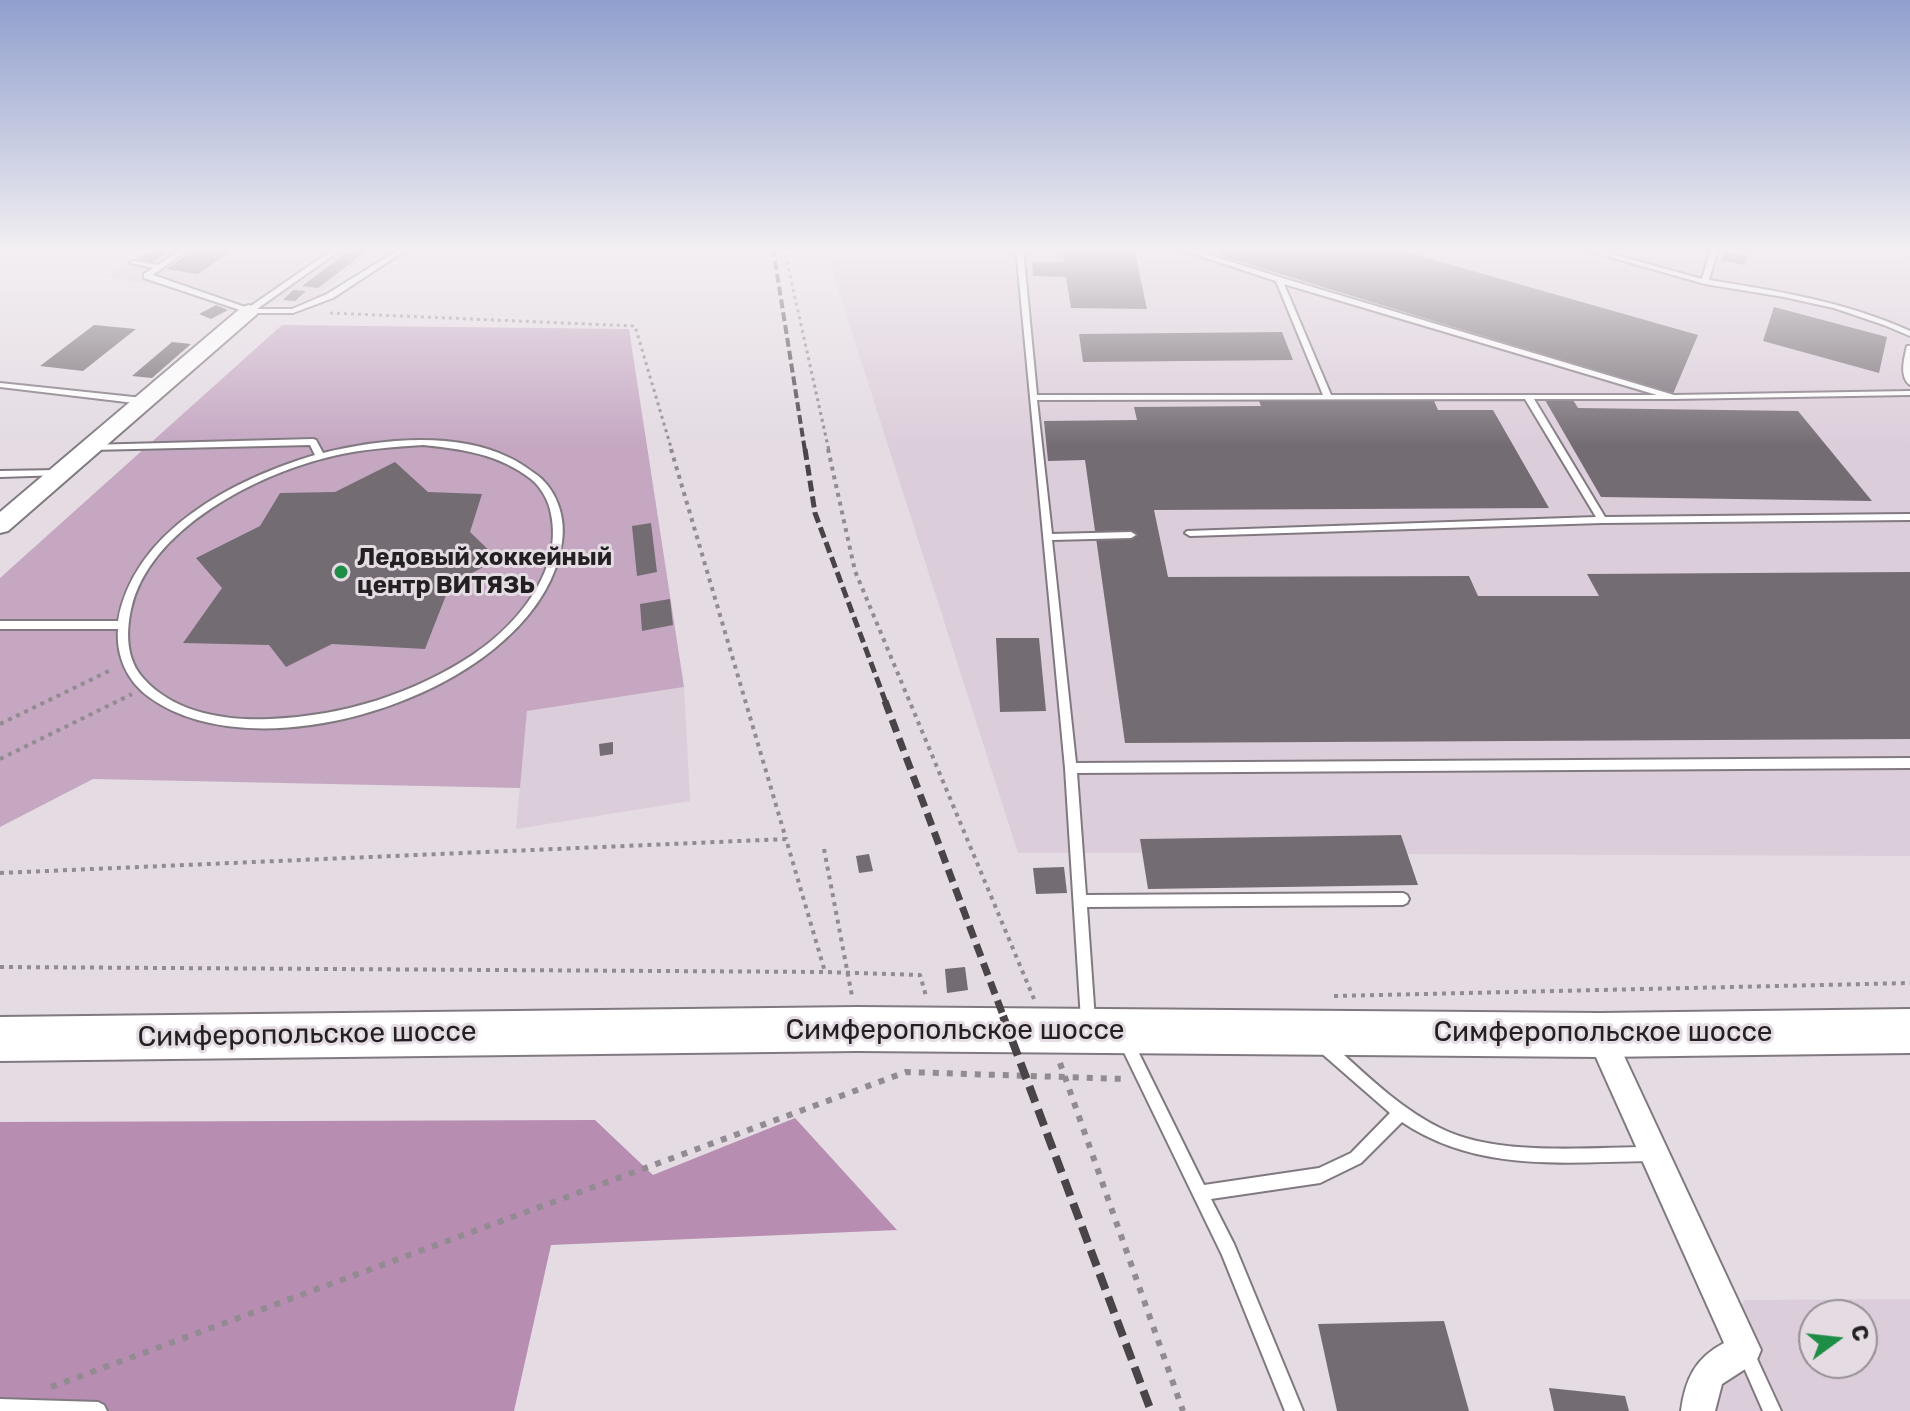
<!DOCTYPE html>
<meta charset="utf-8">
<style>
body{margin:0}
#map{position:relative;width:1910px;height:1411px;overflow:hidden;background:#e4dbe3;font-family:Rubik,sans-serif}
canvas{display:block}
.north{position:absolute;left:1798px;top:1299px;width:80px;height:80px;box-sizing:border-box;background:#e4dbe3;border:2px solid #979096;border-radius:50%;rotate:75deg;font-size:22px;font-weight:700;line-height:32px;text-align:center;color:#232022}
.north::after{content:'';display:block;margin:auto;width:28px;height:36px;background:#1e8d45;clip-path:polygon(50% 0,100% 100%,50% 72%,0 100%)}
</style>
<div id="map">
<canvas width="1910" height="1411"></canvas>
<div class="north">С</div>
</div>
<script>
const context = document.querySelector('canvas').getContext('2d');
context.lineJoin = 'round';
function fill(path, color) {
  context.fillStyle = color;
  context.fill(path, 'evenodd');
}
function stroke(path, color, width, dash) {
  context.strokeStyle = color;
  context.lineWidth = width;
  context.lineCap = dash ? 'butt' : 'round';
  context.setLineDash(dash || []);
  context.stroke(path);
}
function drawText(font, color, halo, rows, align = 'center') {
  context.font = font + ' Rubik,sans-serif';
  context.lineWidth = 6;
  context.setLineDash([]);
  context.textBaseline = 'middle';
  context.strokeStyle = halo;
  context.fillStyle = color;
  for (const [text, x, y, turn = 0] of rows) {
    context.save();
    context.translate(x, y);
    context.rotate((+turn || 0) * Math.PI / 180);
    context.textAlign = isNaN(turn) ? turn : align;
    if (halo) context.strokeText(text, 0, 0);
    context.fillText(text, 0, 0);
    context.restore();
  }
}
const built = new Path2D(`
 M151,248h225l-60,49 -21,6 -49,-3 -138,-23z
 M825,248h1085v608l-503,-2 -7,-19 -259,4 1,14h-124z
 M684,687l6,114 -174,28 11,-118z
 M1910,1299v112h-202l-3,-10 39,-101zM1814,1315h48v48h-48z`);
const green = new Path2D(`
 M282,325l347,4 55,358 -157,24 -7,77 -427,-9 -93,48v-249z`);
const forest = new Path2D(`
 M795,1118l102,112 -346,15 -37,166h-514v-289l595,-2 58,55z`);
const building = new Path2D(`
 M155,248h19l-21,14 -16,-3z
 M197,248h39l-38,26 -32,-5z
 M352,248h18l-52,40 -16,-2z
 M1062,248h72l13,61 -76,-1 -5,-31 -33,-1 -1,-14h32z
 M1225,248h167l306,87 -25,59 -455,-139z
 M1725,251l23,5 -4,9 -22,-5z
 M293,290l13,1 -11,10 -12,-1z
 M216,305l12,5 -17,9 -12,-5z
 M1774,307l113,30 -8,36 -116,-32z
 M94,325l42,4 -53,42 -43,-5z
 M1282,332l11,28 -210,2 -4,-28z
 M172,342l19,2 -39,34 -20,-2z
 M1545,400h28l5,8 220,3 74,90 -271,-4z
 M1259,401h175l4,9h55l56,98 -395,2 14,67 301,-1 9,20h121l-12,-22 323,-2v167l-785,4 -40,-283 -37,1 -4,-40 93,-1 -3,-13 127,-1z
 M395,462l33,30 54,2 -12,38 28,27 -48,26 -25,64 -93,-5 -46,23 -17,-22 -86,-2 39,-55 -26,-30 64,-32 20,-33 55,-1z
 M651,523l6,49 -20,4 -5,-50z
 M670,599l3,26 -31,6 -2,-27z
 M996,638h43l7,73 -46,1z
 M613,742v12l-13,2 -1,-12z
 M1401,835l17,50 -270,4 -8,-50z
 M869,854l4,17 -14,2 -3,-17z
 M1064,867l3,26 -31,1 -3,-26z
 M965,967l3,23 -21,3 -2,-24z
 M1444,1321l25,90h-132l-19,-87z
 M1549,1388l76,8 4,15h-75z`);
const pathFar2 = new Path2D(`
 M784,248l45,203
 M330,313l305,13 37,125`);
const pathFar1 = new Path2D(`
 M671,449l115,390
 M828,449l27,122 179,428
 M0,724l113,-55
 M0,759l132,-65
 M824,849l28,147
 M0,873l786,-34 39,133
 M0,967l825,5 95,3 6,21
 M1334,996l576,-13`);
const path = new Path2D(`
 M1060,1063l123,348
 M51,1387l855,-315 220,7`);
const service = new Path2D(`
 M182,248h8l-37,27 95,33 87,-60h8l-86,61h35l35,-15 74,-46h8l-76,50 -40,15h-44l-105,-35v-4l9,-6 -23,-5 4,-2 24,4z
 M1016,248h7l14,147h286l-47,-114 -100,-33h11l95,30 392,117 236,-4v4l-236,4h-140l71,118 305,-3v6l-308,3 -412,13 -5,-3 2,-2 409,-14 -71,-118 -488,1 15,134 79,-2 5,3 -5,3 -79,2 24,223 834,-5v10l-833,5 9,122 317,-2 4,2 2,4 -2,4 -4,2 -316,2 8,113 -2,5 -5,2 -5,-2 -2,-5 -16,-252zM1284,284l373,111h-326z
 M1578,248h12l112,31 9,-31h7l-9,32c69,11 137,22 201,51v5l-26,-11 -50,-17 -50,-11 -79,-13z
 M1907,346h3v39c-11,-8 -6,-26 -3,-39z
 M0,383l143,15 4,3 -4,3 -143,-17z
 M313,439l3,1 7,13c56,-14 132,-22 185,4 9,4 18,10 26,16 22,14 32,44 28,69 -20,146 -300,238 -413,155 -22,-16 -33,-41 -31,-68h-118v-8h118c16,-91 117,-142 197,-166l-5,-10 -219,5 -3,-1v-4zM423,445c39,4 76,9 108,34 10,8 18,22 20,35 12,56 -33,110 -77,140 -60,40 -131,62 -204,65 -45,2 -96,-6 -127,-41 -17,-19 -17,-45 -12,-69 18,-81 128,-136 202,-153 30,-7 60,-9 90,-11z
 M59,470l4,3 -1,2 -62,2v-6z
 M1125,1033l5,2 74,150 115,-17 32,-15 39,-40 -70,-61 -2,-5 2,-5 5,-2 5,2c34,31 68,65 110,86 57,29 148,19 211,19l5,2 2,5 -2,5 -5,2c-87,1 -173,12 -249,-39l-41,41 -41,20 -109,16 23,45 69,167h-18l-63,-156 -104,-215 2,-5z
 M1746,1346l6,2 29,63h-18l-25,-57 2,-6z
 M0,1399l98,3 6,3 3,6h-107z`);
const minor = new Path2D(`
 M1600,1022l10,4 151,324 -5,12 -34,22 -7,27h-34c4,-31 14,-53 43,-68l-138,-308 4,-9z`);
const tertiary = new Path2D(`
 M249,305l7,2 3,4 -3,4 -248,216 -8,2v-21l242,-205z`);
const primary = new Path2D(`
 M857,1007l743,6 310,-4v44l-310,4 -743,-6 -857,10v-44z`);
const railFar3 = new Path2D(`
 M773,248l32,203`);
const railFar2 = new Path2D(`
 M805,449l10,64 71,190`);
const railFar1 = new Path2D(`
 M885,701l119,317`);
const rail = new Path2D(`
 M1003,1016l148,395`);
const markers = [
 [341,572,8,"#1e8d45"]
];
const poiNames = [
 ["Ледовый хоккейный",357,558],
 ["центр ВИТЯЗЬ",357,586]
];
const nearStreetnames = [
 ["Симферопольское шоссе",955,1031],
 ["Симферопольское шоссе",1603,1033],
 ["Симферопольское шоссе",307,1035,-1]
];
fill(built, '#dccdda');
fill(green, '#c5a7c2');
fill(forest, '#b78db2');
fill(building, '#746c73');
stroke(service, '#817980', 4);
stroke(minor, '#817980', 4);
stroke(tertiary, '#817980', 4);
stroke(primary, '#817980', 4);
stroke(pathFar2, '#928b91', 3, [3, 4]);
stroke(pathFar1, '#928b91', 4, [4, 5]);
stroke(path, '#928b91', 6, [6, 8]);
fill(service, '#fff');
fill(minor, '#fff');
fill(tertiary, '#fff');
fill(primary, '#fff');
stroke(railFar3, '#484447', 4, [9, 4]);
stroke(railFar2, '#484447', 5, [11, 5]);
stroke(railFar1, '#484447', 7, [13, 7]);
stroke(rail, '#484447', 8, [17, 8]);
const sky = context.createLinearGradient(0, 0, 0, 446);
sky.addColorStop(0, '#8f9fcd');
sky.addColorStop(0.56, '#f3eff2');
sky.addColorStop(1, '#f3eff200');
context.fillStyle = sky;
context.fillRect(0, 0, 1910, 446);
for (const [x, y, r, color] of markers) {
  const dot = new Path2D();
  dot.arc(x, y, r, 0, 2 * Math.PI);
  context.fillStyle = color;
  context.fill(dot);
  stroke(dot, '#e4dbe3', 3);
}
drawText('bold 24px', '#232022', '#e4dbe3', poiNames, 'left');
drawText('28px', '#232022', '#e4dbe3', nearStreetnames);
</script>
